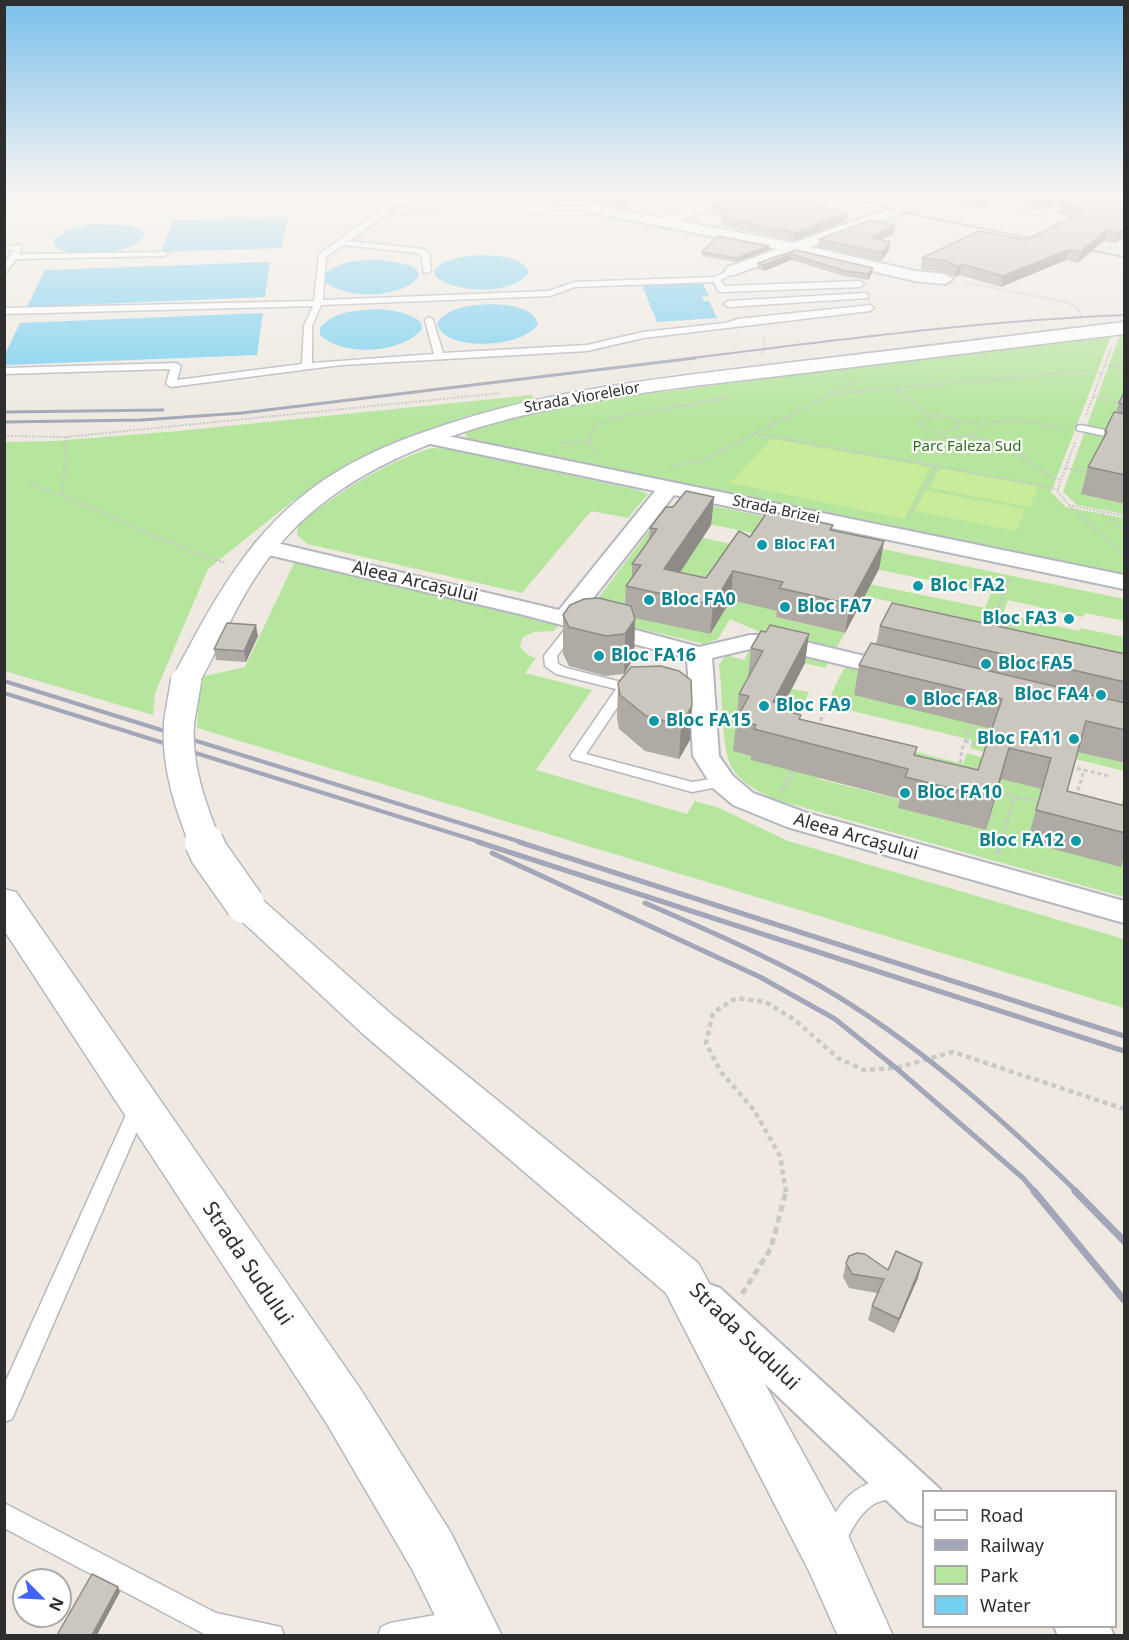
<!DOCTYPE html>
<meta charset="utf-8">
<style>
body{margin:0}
#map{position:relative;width:1129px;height:1640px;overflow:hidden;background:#efe9e1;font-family:"Noto Sans",sans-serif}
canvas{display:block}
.frame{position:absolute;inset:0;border:6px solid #2e2e2e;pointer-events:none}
.legend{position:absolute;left:922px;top:1490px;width:195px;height:138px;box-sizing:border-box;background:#fff;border:2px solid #ababab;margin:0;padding:8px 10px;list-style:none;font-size:18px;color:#2e2e2e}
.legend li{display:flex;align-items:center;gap:12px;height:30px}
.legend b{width:30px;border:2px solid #ababab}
.north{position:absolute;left:12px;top:1568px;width:60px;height:60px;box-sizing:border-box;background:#fff;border:2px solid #ababab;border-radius:50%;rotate:114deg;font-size:16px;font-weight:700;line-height:24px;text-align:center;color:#2e2e2e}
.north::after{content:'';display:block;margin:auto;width:21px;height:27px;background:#4264fb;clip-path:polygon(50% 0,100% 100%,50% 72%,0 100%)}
</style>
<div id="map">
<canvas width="1129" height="1640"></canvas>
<div class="frame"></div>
<ul class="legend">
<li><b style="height:8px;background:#fff"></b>Road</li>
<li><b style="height:8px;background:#a3a6b8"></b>Railway</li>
<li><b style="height:16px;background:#b6e59e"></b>Park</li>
<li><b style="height:16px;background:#75cff0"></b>Water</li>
</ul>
<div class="north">N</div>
</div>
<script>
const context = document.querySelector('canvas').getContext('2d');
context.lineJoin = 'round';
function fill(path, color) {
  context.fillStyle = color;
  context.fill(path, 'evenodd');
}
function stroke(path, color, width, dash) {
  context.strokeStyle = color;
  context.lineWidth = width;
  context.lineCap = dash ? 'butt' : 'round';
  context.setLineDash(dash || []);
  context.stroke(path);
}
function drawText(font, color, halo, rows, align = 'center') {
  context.font = font + ' "Noto Sans",sans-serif';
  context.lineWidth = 4.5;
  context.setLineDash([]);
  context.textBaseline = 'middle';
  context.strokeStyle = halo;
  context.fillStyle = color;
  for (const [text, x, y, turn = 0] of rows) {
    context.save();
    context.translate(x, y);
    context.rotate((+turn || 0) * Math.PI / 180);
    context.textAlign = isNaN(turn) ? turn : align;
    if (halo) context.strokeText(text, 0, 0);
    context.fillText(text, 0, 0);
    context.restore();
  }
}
const green = new Path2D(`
 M1124,333v76l-43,85 43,10v10l-47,-9 -14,-13 57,-158z
 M1112,334l-61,158 15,15 58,11v57l-657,-136 -2,-7 33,-12 55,-14z
 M531,395l5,5 -72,17 -49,17 -67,34 -54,32 -86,69 -53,124 -2,22 -148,-44 -1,-229 50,-1 125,-10z
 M432,448l16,1 190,41 10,4 -20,24 -37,-7 -69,82 -215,-49 -10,-9 1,-11c41,-31 84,-61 134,-76z
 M693,502l169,34 -4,8 266,55v22l-39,-8 -2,4 -75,-17 -5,14 76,17 1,-3 44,9v17l-259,-58 -86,15 -3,6 69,16 -9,16 -76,-17 -30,-13 -12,20 -14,5 -88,-21 -18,-22 1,-4 66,-87 7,-5zM684,519l83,17 -9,14 -63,-14 -37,69 66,6 -14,23 -85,-19zM852,564l139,29 -6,15 -140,-29z
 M295,561l265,62 -6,8 -21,1 -11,6 -2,9 8,8 8,3 -11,15 67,17 -56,80 151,44 8,-13 24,7 69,33 336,98v69l-927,-280 3,-51 45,-10z
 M750,649l80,9 -5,10 -58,-14 -33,97 19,5 16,-23 23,-44 17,3 -14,29 168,43 4,-11 18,5 -5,15 141,33 3,-16 -2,70 2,1v36l-351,-98c-15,-8 -36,-18 -43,-35 -9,-21 -7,-73 -11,-99l7,-10 18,5zM827,758l159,72 -87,-22 3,-8 -83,-21z
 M849,666l11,1 217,85 47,11v8l-60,-15 -77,-3 -17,-5 2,-8 -132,-32 -9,-13 12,-25z`);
const pitch = new Path2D(`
 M772,439l158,28 -26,52 -174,-36z
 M940,468l98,18 -8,21 -100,-19z
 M926,490l99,19 -9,22 -101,-20z`);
const water = new Path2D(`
 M288,217l-6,31 -121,4 12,-32z
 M94,224l39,2 12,7c-6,23 -79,27 -92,11l1,-5 14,-9z
 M486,255c14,1 37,2 43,17 -16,24 -73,21 -93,5l-2,-6c12,-15 34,-15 52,-16z
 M378,259l34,7 6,5 1,6c-19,22 -73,23 -95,4v-6c14,-14 36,-15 54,-16z
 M270,262l-5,35 -238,10 18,-37z
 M702,282l7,14 -7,1 2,4h5l8,17 -60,4 -16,-39z
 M492,304c16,1 41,2 46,20 -14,24 -95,29 -101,-1 12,-17 35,-18 55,-19z
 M378,309c15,1 30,3 43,13l1,7c-20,25 -80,28 -102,6v-7c14,-17 37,-18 58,-19z
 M263,313l-6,42 -252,10v-11l15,-31z`);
const pathFar3 = new Path2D(`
 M964,282l102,20 10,5 5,8
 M762,355l3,-14 -2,-5
 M1105,365l19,3
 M896,389l34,26
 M834,394l248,-23 20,2
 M1093,397l31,6
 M936,415l13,3 9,7v3c-14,6 -30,7 -39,-7z
 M1086,415l26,-69
 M955,420l25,4
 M756,434l163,29 -6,-12 2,-8 14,-4 42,-3c23,-27 66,-12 96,-6
 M4,436l62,1 436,-44
 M971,436l44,15 34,25 12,4
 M1075,442l-18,49 12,14 55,50
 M559,444l32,-3
 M600,454l-8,-6 -3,-11 8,-12 16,-7 117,-21
 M919,463l138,26
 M668,467l33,-6 155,-80
 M1066,468l25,5
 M28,483c67,23 130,59 198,80
 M63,494l3,-57
 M1069,505l55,11
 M1100,511l24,20
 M908,519l28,-53`);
const pathFar2 = new Path2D(`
 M858,600l9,2 -4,7
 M991,628l20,-52
 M817,727l7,-13
 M965,741l25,6
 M1070,767l14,3
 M959,770l3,-21 11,-29
 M994,788l20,10
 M781,792l13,-25
 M1076,797l8,-27 25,6
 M1001,843l13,-45 30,3`);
const pathFar1 = new Path2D(`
 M998,854l4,-12
 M786,1192l-6,-36 -26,-46 -33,-38 -15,-29 7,-30 23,-15 30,4 30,19 42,37 26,12 32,-2 57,-16 171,57`);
const path = new Path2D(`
 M742,1294l29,-46 15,-57`);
const service = new Path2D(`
 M335,194h10l43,12 -1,8 -38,27 74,8 6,5 2,17 -7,2 -3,-18 -3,-2 -75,-8 -17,12 -3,43 226,-9 25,-9 141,-5 18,-9 4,2 -1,2 -15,8 3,6 136,-5 4,3 -4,3 -139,5 -3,-1 -4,-9 -139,5 -25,9 -229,9 -9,21v37l122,-9 -9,-34 4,-3 4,3 10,33 144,-8 56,-13 83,-9 12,-4 132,-14 4,3 -4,3 -227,27 -56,13 -246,14 -170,22 -5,-3 4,-15 -166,5v-6l172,-5 5,3 -4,14 125,-16 2,-38 9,-20 -309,8v-6l310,-7 5,-47 61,-43v-4z
 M964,194h11l67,18 43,-18h9l-51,22z
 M588,206l3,4 -195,2 -4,-2 4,-2z
 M22,245l-3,9 145,-2 4,2 -4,2 -148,3 -12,16v-10l9,-15h-9v-4z
 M865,293l3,1v4l-140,9 -4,-3 4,-3z
 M1081,425l43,9v6l-47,-10v-4z
 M576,619l6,4 -25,33 1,8 8,4 63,16 2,3 -45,67 106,28 31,-5 5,2 2,3 -2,3 -36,7 -120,-33 -2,-3 46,-67 -60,-15 -11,-8 -1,-10 28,-36z
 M139,1098l7,3 2,5 -136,313 -8,3v-37l126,-279 2,-5z
 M895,1475l8,4 4,8 -4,8c-8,4 -19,4 -27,8 -17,9 -26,30 -34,46l-8,4 -8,-4 -4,-8c17,-41 29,-56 73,-66z
 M4,1503l212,110 65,14 3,9h-76l-204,-108z
 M458,1611l9,3 3,9 -3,9 -9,3 -80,1 3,-9 9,-4z`);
const minor = new Path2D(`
 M721,194h18l-2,3 -58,24 114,22 138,-49h19l-2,3 -138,50 105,24 30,3 8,5 -8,5 -30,-3 -120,-28 -62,22 -5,-2 -3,-3 3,-3 49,-18 -189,-37 -7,-4 7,-4 74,14z
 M428,432l696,143v14l-450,-94 -94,120 119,32 51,-12h26l131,31 3,5 -3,5 -9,2 -122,-29h-26l-38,9 7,98 14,20 20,17 54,20 317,88v22l-337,-96 -54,-22 -20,-17 -20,-32 -6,-98 -167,-44 -264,-62 -3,-5 3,-5 8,-2 295,70 96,-119 -234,-49 -3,-4 3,-4z
 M706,1283l14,5 220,201 1,3h-17v35l-16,-6 -216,-207 -6,-13 6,-13z
 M1054,1626h56l4,10h-56z`);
const tertiary = new Path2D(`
 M1124,322v12c-107,13 -213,26 -320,39 -162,20 -397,35 -515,161 -28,29 -48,65 -66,102 -9,17 -16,35 -27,51l-10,3 -10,-3 -5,-6c38,-72 73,-141 139,-191 35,-27 78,-46 120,-60 115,-41 235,-52 356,-67 112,-13 225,-27 338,-41z
 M4,889l12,3 345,498 90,143 51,103h-57l-32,-65 -86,-147 -323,-494z
 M245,892l12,3 134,119 307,249 149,270 46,103h-55l-29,-65 -143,-278 -303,-259 -130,-121 -6,-9 6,-9z`);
const railFar4 = new Path2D(`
 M833,194l63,17 149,30
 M1074,247l50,10
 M683,359c147,-18 293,-38 441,-44`);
const railFar3 = new Path2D(`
 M4,412l159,-2
 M4,422l137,-2 101,-7 453,-55`);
const railFar2 = new Path2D(`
 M4,681l520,162
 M4,693l479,150`);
const railFar1 = new Path2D(`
 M478,842l646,209
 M519,842l605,194
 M492,853l268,124 75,42 61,49 127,110 12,14
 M645,903c60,26 120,52 177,84 94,55 177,129 255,205`);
const rail = new Path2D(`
 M1034,1191l90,109
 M1075,1191l49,50`);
const tertiaryBridgeFar1 = new Path2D(`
 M186,681c-2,14 -5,28 -7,42 -3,42 11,82 26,120`);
const tertiaryBridge = new Path2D(`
 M204,842l5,11 36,51`);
const wall = new Path2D(`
 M649,194l-26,13 -32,-6v-4z
 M948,194h177v45h-3l-8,4 -10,-2 -27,22 -11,-3 -65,27 -42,-12 -4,2 -10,-5 -24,-3 1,-11 104,-18 46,-23 -16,-4 3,-10 2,-1 -18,7 -51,-13 -2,8 -11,4 -32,-8z
 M712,205l135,16 -54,20 -71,-15v-5h-2l1,-5 -10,-3z
 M894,234l-14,6 10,2 -1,8 -8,11 -63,-14 1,-8z
 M769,246v4l-33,12 -34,-6v-4z
 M796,250l76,23 -4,7 -24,-4 -53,-16 -27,11 -7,-2 1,-6z
 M1125,390v114l-44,-10 7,-27 14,-26 3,-10 11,-18 3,-10z
 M714,497l-3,28 -31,48 26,5 44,-41 82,-6 52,10 -5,28 -34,64 -69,-16 1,-6 -46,-11 -21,34 -75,-16 -1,40 -10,16 -19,2 -36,-10 -6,-12v-39l62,-10 1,-19 6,-7v-15l17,-24 1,-12 23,-21z
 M880,626l245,28v109l-48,-11 -10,39 58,42v28l-2,-1 -2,7 -94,-25 15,-53 -41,-10 -15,51 -88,-22 2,-9 -149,-39v-4l-18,-5 6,-57 9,-16 3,-30 10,-17 44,32 -24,47 19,9 115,36 63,15 14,-41 -138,-34 5,-30 17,-21z
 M258,636l-12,26 -30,-2 -2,-11z
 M618,683l74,23 -2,34 -11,19 -34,-8 -26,-22 -2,-12z
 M846,1263l42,7 30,8 -24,55 -26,-13 4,-14 5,-13 -28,-5 -6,-11z`);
const shadedWall = new Path2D(`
 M641,194h8l-26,13 1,-4z
 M992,194l-2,10 -11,4 2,-10z
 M1059,194h21l-37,15 2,-10z
 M848,213l-1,8 -54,20 1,-8z
 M895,226l-1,8 -24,10 1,-7z
 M1125,228l-3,11 -8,4 3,-10z
 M1107,230l-3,11 -27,22 3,-11z
 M890,242l-1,8 -8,11 1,-8z
 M769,246v4l-33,12v-4z
 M1068,250l-2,10 -65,27 2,-11z
 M791,254v6l-27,11v-6z
 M961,264l-2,11 -4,2 2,-10z
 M873,268l-1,5 -4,7v-6z
 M714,497l-3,28 -46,70 -1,-26z
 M884,541l-5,28 -34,64 5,-29z
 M733,571l-2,29 -21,34 3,-29z
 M635,619l-1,39 -10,16 1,-40z
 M256,625l2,11 -12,26 -2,-11z
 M809,634l-4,29 -26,50 -6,-11z
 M692,706l-2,34 -11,19 2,-34z
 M1009,748l-8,31 -15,51 8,-31z
 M922,1263l-4,15 -24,55 5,-14z
 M118,1587l2,5 -23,43h-5z`);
const building = new Path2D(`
 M596,194h45l-17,9 -33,-6z
 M737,194h37l74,19 -54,20 -72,-15 7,-3 -8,-2 6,-3 -15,-5z
 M962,194h30l-11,4z
 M1023,194h36l-14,5z
 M1079,194h46v34l-8,5 -10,-3 -27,22 -12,-2 -65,26 -42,-12 -4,3 -10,-6 -25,-3 57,-27 47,9 60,-30 -27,-7z
 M871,220l24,6 -24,11 19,5 -8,11 -63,-14z
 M718,236l51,10 -33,12 -34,-6z
 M796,250l77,18 -5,6 -23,-3 -54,-17 -27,11 -6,-2z
 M1125,390v14l-6,-1z
 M1114,412l11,2v61l-37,-8 19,-35 -2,-1z
 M686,491l28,6 -50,72 42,9 33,-47 11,6 18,-26 65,14 -3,5 54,11 -34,63 -71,-16 4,-6 -50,-11 -20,34 -87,-19 15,-21 -9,-1 25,-35 -7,-1 16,-21h7z
 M599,598l32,8 4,13 -10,15 -19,2 -37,-9 -6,-12 7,-10 14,-6z
 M892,603l233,51v28l-245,-56z
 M227,623l29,2 -12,26 -30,-2z
 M770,625l39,9 -36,68 7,2 -2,5 23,6 -2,4 118,28 -3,8 64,15 24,-71 -143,-34 12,-22 254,60v27l-39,-9 -19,70 58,15v27l-89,-23 15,-52 -42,-10 -15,51 -89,-22 3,-8 -154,-40 2,-4 -20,-5 13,-24 -10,-2 24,-43 -12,-3 10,-17 5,1z
 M661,666l18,5 12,9 1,26 -11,19 -35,-9 -26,-21 -2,-12 13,-16z
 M896,1251l26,12 -23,56 -27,-13 12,-27 -32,-5 -6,-11 3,-7 8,-3 8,1 23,16z
 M92,1574l26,13 -26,48h-35z`);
const markers = [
 [762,545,6,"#0f9aa8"],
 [918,586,6,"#0f9aa8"],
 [649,600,6,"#0f9aa8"],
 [785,607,6,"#0f9aa8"],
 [1069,619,6,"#0f9aa8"],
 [599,656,6,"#0f9aa8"],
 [986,664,6,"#0f9aa8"],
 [1101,695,6,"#0f9aa8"],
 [911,700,6,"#0f9aa8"],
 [764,706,6,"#0f9aa8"],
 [654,721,6,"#0f9aa8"],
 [1074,739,6,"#0f9aa8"],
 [905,793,6,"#0f9aa8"],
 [1076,841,6,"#0f9aa8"]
];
const farStreetnames = [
 ["Strada Viorelelor",582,398,-10],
 ["Strada Brizei",776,510,12]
];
const farParknames = [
 ["Parc Faleza Sud",967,447]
];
const farCulturenames = [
 ["Bloc FA1",774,545]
];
const streetNames = [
 ["Aleea Arcașului",415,582,13],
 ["Aleea Arcașului",856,837,16]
];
const cultureNames = [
 ["Bloc FA2",930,586],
 ["Bloc FA0",661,600],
 ["Bloc FA7",797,607],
 ["Bloc FA3",1057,619,"right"],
 ["Bloc FA16",611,656],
 ["Bloc FA5",998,664],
 ["Bloc FA4",1089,695,"right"],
 ["Bloc FA8",923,700],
 ["Bloc FA9",776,706],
 ["Bloc FA15",666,721],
 ["Bloc FA11",1062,739,"right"],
 ["Bloc FA10",917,793],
 ["Bloc FA12",1064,841,"right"]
];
const nearStreetnames = [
 ["Strada Sudului",247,1264,56],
 ["Strada Sudului",744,1337,44]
];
fill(green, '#b6e59e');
fill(pitch, '#c9ec9a');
fill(water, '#75cff0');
stroke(service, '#b4b7c1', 3);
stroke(minor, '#b4b7c1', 4);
stroke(tertiary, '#b4b7c1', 3);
stroke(pathFar3, '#c9c9c9', 2, [2, 1.5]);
stroke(pathFar2, '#c9c9c9', 3, [4, 3]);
stroke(pathFar1, '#c9c9c9', 4.5, [5, 4]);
stroke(path, '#c9c9c9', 5, [7, 4.5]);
fill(service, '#fff');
fill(minor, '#fff');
fill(tertiary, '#fff');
stroke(railFar4, '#a3a6b8', 2);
stroke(railFar3, '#a3a6b8', 3);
stroke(railFar2, '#a3a6b8', 4);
stroke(railFar1, '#a3a6b8', 5);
stroke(rail, '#a3a6b8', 7);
stroke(tertiaryBridgeFar1, '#b4b7c1', 33, []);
stroke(tertiaryBridge, '#b4b7c1', 41, []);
stroke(tertiaryBridgeFar1, '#fff', 30);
stroke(tertiaryBridge, '#fff', 38);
fill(wall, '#afaba4');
fill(shadedWall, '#8e8b86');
fill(building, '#cbc7bf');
stroke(building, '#8e8b86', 1.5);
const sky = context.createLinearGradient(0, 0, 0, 423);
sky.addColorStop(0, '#7abfeb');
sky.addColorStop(0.46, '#f8f5f2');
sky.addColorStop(1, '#f8f5f200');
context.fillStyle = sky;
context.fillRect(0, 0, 1129, 423);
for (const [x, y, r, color] of markers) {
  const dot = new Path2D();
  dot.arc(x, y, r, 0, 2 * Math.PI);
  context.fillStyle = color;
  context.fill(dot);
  stroke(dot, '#fff', 2);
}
drawText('15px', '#2e2e2e', '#fff', farStreetnames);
drawText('15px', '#2c6e1b', '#fff', farParknames);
drawText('bold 15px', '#0d838f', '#fff', farCulturenames, 'left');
drawText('18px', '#2e2e2e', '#fff', streetNames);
drawText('bold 18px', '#0d838f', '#fff', cultureNames, 'left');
drawText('21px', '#2e2e2e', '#fff', nearStreetnames);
</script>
